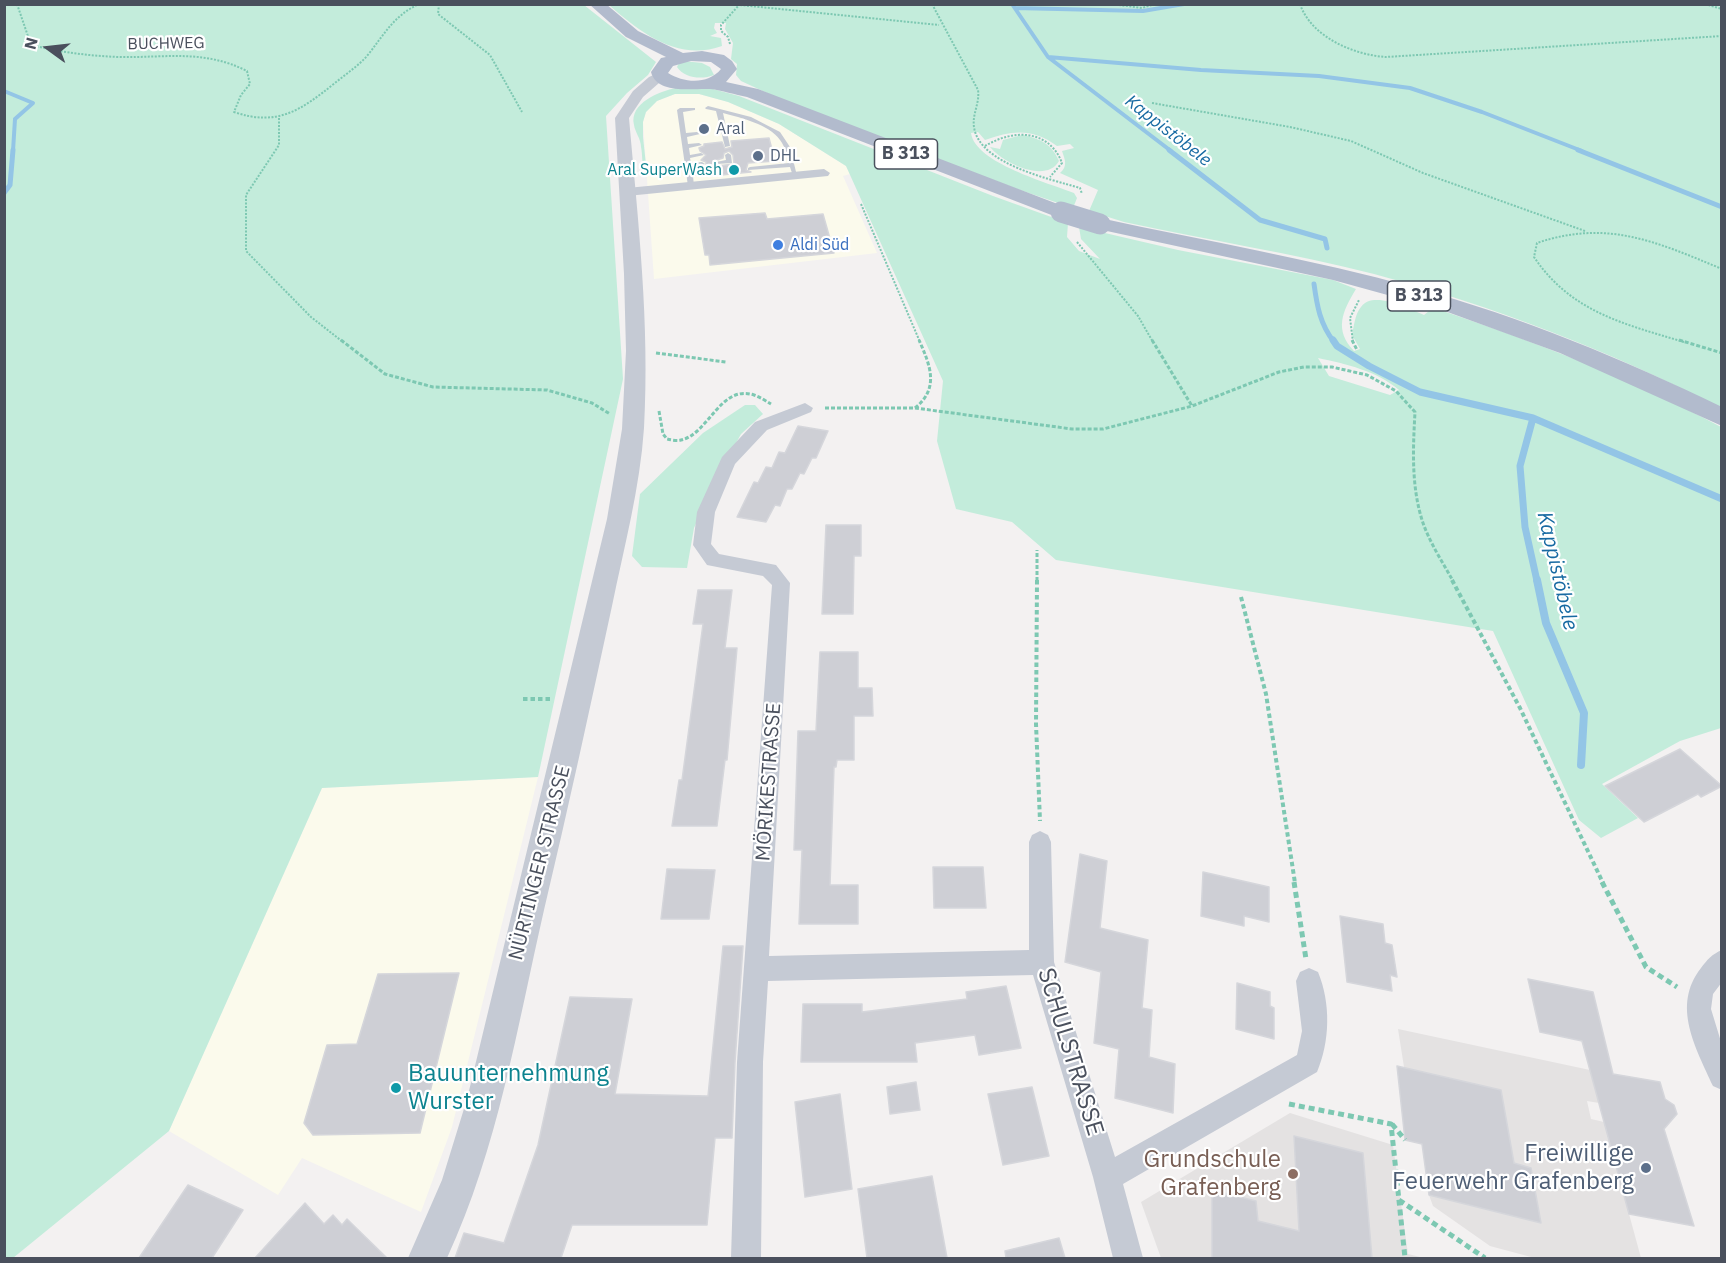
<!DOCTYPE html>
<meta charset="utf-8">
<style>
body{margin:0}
#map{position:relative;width:1726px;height:1263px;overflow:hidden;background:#f3f1f1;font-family:"IBM Plex Sans",sans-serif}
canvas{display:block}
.frame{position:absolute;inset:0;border:6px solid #4a505d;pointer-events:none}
.north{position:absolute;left:18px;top:18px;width:60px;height:60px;-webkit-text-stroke:4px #fff;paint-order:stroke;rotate:285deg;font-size:16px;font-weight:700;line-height:24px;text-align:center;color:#4a505d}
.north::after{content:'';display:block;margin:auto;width:21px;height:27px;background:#4a505d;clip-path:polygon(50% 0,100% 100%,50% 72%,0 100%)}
</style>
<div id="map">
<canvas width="1726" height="1263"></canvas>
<div class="frame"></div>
<div class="north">N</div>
</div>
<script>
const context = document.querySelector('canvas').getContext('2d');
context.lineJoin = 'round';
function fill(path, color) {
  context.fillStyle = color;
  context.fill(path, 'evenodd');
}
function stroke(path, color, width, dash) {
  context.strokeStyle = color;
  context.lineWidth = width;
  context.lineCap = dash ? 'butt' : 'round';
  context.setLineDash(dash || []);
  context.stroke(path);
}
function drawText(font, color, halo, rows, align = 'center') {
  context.font = font + ' "IBM Plex Sans",sans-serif';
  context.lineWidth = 4.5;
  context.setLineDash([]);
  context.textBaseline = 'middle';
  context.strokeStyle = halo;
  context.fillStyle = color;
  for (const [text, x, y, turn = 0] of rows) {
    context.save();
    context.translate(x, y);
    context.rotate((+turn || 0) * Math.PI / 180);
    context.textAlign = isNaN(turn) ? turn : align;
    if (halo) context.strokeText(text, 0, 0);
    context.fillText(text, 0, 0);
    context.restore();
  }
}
const commercial = new Path2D(`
 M675,94h24l29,8 51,22 67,42 4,8 -7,2 34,77 -223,26 -11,-157 3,-10 11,-11z
 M538,777l-86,350 -31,85 -119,-54 -24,37 -109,-64 153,-343z`);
const education = new Path2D(`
 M1398,1029l192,41 9,33 -12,-2 4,18 13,3 37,136h-106l-45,-12 -57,-40 -4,-11 -7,-51 -17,-4 -1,-73z
 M1290,1113l103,32 15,109 16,4h-263l-20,-56z`);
const green = new Path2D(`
 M5,4l579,1 72,57 -8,13 -21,18 -21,23 17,263 -85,398 -216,11 -153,343 -156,127h-9z
 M609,5h1112v403c-111,-57 -227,-102 -347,-134 -82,-21 -167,-34 -250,-52l-35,-11 9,-21 -38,-17c8,-7 5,-13 2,-22l12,-3 -4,-4 -13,2c-24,-18 -45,-16 -72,-6l-7,-8 -7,1c4,30 78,50 103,60l3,5 -4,10 -56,-19 -239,-91 -37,-17 -5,-6 1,-11 -6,-5 2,-16 -8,-14 1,-6h-11l-1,5 3,5 -7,3 11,2 1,8c-44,16 -81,-13 -113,-41z
 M684,61l18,2 8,4 4,8c-12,5 -30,3 -37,-8l2,-4z
 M676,88l37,1 26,7 254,100 75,27 -1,14 12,14 21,8 -19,-20 -2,-12 99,23 155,30 23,9c-14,23 -22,41 -2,62l6,-2 -8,-14c2,-9 3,-21 9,-28 12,-17 48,2 63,8l5,-4 -23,-12c109,35 215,74 315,128v301l-41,13 -78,43 36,34 -37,20 -22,-18 -86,-189 -437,-71 -44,-38 -56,-13 -19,-68 6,-60 -97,-215 -67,-42 -51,-22 -29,-8h-24l-18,7 -11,11 -3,10v15l4,37c-6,-6 -4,-18 -6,-27 0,-8 -6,-15 -7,-22 -5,-22 26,-34 42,-37zM1318,358c28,6 59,13 81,32l-9,5 -61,-19z
 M1022,135c17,3 30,9 37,26 -13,23 -56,2 -69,-14l10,2 3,-9z
 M745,405h10l8,9 -22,20 -28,51 -19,43 -7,40 -45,-1 -10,-11 8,-62 63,-61z`);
const streamFar3 = new Path2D(`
 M1012,4l36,53 123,94
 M1015,8l128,3 41,-7
 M1048,57l153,13 118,6 91,12 72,24 100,39
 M4,91l29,12 -18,16 -2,32`);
const streamFar2 = new Path2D(`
 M1169,150l91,70 65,19 2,9
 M1578,150l144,57
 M4,193l6,-8 3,-35
 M1314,284c3,22 6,40 20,58`);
const streamFar1 = new Path2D(`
 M1333,340l4,6 32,20 51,26 113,26 189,81
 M1533,418l-13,48 5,61 12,54`);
const stream = new Path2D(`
 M1537,580l9,43 38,90 -3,52`);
const building = new Path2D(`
 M769,138l6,23 -27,2 -2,7 5,2 -30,3 2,-4 -6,-5 17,-2 -1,-9 -4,-4 -5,2 -1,5 -9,3v4l-8,1v-4l-5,-2 5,-5 -6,-4 -1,-3 5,-2v-2l18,-2 3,7 7,-2 -1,-6z
 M765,213l2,6 56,-5 11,39 -124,12 -1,-10h-4l-6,-37z
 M798,426l30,5 -12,27h-4l-8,16 -4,-1 -8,16h-5l-7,17 -5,-1 -9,17 -29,-5 17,-35 4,1 8,-16 6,1 7,-16 6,1z
 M826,525h35v31h-7l-1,58h-31z
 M698,590h34l-7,58h12l-10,112h-2l-8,66h-45l7,-46h3l21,-156h-10z
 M820,652h38v36h14l1,28h-19v44h-17l-1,7h-2l-4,118h28v39h-59l3,-74h-8l4,-119h18z
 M1680,749l42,37 -21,11 -3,-3 -54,28 -39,-36z
 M1080,854l27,7 -7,67 48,12 -6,68 10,2 -3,47 26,7 -2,49 -58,-15 4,-49 -25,-6 7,-71 -36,-10z
 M933,867h50l3,41h-52z
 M667,869l48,1 -6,49h-48z
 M1203,872l66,15v35l-25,-6v10l-43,-10z
 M1340,916l43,8 2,19 7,2 5,32 -7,-2 2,16 -45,-9z
 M723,946h20l-8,116 -3,76h-17l-8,87h-135l-11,33h-106l9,-25 40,10 34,-98 32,-148 62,2 -17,95 93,2z
 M459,973l-39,160 -107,2 -9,-12 23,-78 30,-1 21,-70z
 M1528,979l65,13 20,82 47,8 5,17 9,6 3,9 -13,15 30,97 -65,-12 -47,-173 -42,-9z
 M1237,983l33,9v14l4,2v31l-38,-10z
 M1006,986l15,62 -42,7 -4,-20 -60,8 2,19h-116l2,-58h59v8l105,-13 -1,-7z
 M1397,1066l104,24 13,73 17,5 10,55 -112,-28 -7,-51 -17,-4z
 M916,1082l4,28 -30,4 -3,-27z
 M1032,1087l17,69 -46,9 -15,-71z
 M840,1094l12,95 -47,8 -10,-95z
 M1294,1136l69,17 9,105h-160v-68l44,11 2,20 41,10z
 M932,1176l15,82h-80l-9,-69z
 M188,1185l55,25 -31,48h-73z
 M305,1203l19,21 9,-9 9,10 5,-6 40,39h-132z
 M1059,1238l6,20h-59l-1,-7z`);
const pathFar3 = new Path2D(`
 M17,4l14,41c29,7 58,11 88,12 47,1 84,-8 128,14l3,13 -9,11 -7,17c44,15 67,-2 101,-29 11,-9 23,-17 32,-27 17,-21 26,-40 52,-52
 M439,4l-1,10 52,41 32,57
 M932,4l46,86c2,13 -6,24 -4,37 5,37 76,52 106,61l2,6
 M1112,4l30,4 13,-4
 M1300,4c11,33 54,51 86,53l336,-21
 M1705,4l17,5
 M740,5l199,20
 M730,44l-2,-7 -7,-6v-6l19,-21
 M1152,103l138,24 61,14 72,32 162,58
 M279,118v27l-33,50v56l65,66 32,25
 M985,146c28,-17 64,-17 77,17l-12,14
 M861,204l59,138
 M1077,242l61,74 15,26
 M1353,342l-3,-24 9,-18
 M1684,342c-60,-18 -113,-30 -150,-85l3,-14c70,-24 120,-1 185,26`);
const pathFar2 = new Path2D(`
 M341,340l44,34 48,13 114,3 45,13 18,11
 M1152,340l40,66
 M1352,340l5,10
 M1679,340l43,13
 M656,353l70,9
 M825,408h90l157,21h31l89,-23 87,-34 25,-5h28l35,8 29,16 19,21c-2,37 -4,75 8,111 7,20 20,40 30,58
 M915,408c25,-20 15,-43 4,-68
 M659,411l4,23 4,5c4,1 10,2 14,1 28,-6 39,-56 73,-45 6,2 12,6 17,9
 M1037,581v-31`);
const pathFar1 = new Path2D(`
 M1037,580l-1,144 4,97
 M1452,580l68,128 83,175
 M1241,597l25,97 29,189
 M523,699h29`);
const path = new Path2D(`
 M1294,882l12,77
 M1602,882l44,85 31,20
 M1289,1104l102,20 14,134
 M1392,1124l13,16
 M1399,1200l86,58`);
const service = new Path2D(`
 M708,106l43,11 29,15 10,15 7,29h-4l-3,-9 -42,3v-2l2,-1 39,-4c-2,-7 -4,-17 -9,-23 -11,-16 -39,-22 -57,-27l7,33 -5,1 -9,-36 -10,-2 -1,-1z
 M695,108v2l-12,2 3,21 11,-1 3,2 -13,3 1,7 11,-1 3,2 -13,3 1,7 11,-2 3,2 -14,3 1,5 11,-1 3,2 -14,3 1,5 26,-2 3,2 -3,2 -25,2 1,10 -3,2 -3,-2 -11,-76 3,-2z
 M728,153l3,2 1,8 -16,1v-2l10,-2 -1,-5z`);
const minor = new Path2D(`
 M824,169l6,4 -2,3 -201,20 -6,-4 6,-4z
 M805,403l8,5 -2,4 -44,18 -32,34 -20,48 -4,32 8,10 57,11 14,18 -21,373 260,-6v-108l3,-7 8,-4 8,4 3,7 3,120 61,195 182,-102 5,-24 -6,-50 4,-9 9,-4 9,4c13,31 12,70 -1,100l-194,112 20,74h-30l-20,-81 -60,-202 -265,6 -5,81 -2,196h-30l6,-196 35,-477 -9,-9 -56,-11 -14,-20 4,-33 25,-55 33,-35z
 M1722,950v32l-9,12 -2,15 11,36v45l-9,-4c-17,-38 -42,-80 -12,-118 6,-8 11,-14 21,-18z`);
const tertiary = new Path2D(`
 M660,72l7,4 -24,21 -14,21c9,103 21,206 15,310 -4,60 -20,119 -32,178 -22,102 -44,203 -68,304 -27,118 -46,238 -97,348h-39l34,-78 25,-81 140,-580 15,-90 4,-78 -2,-77 -9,-156 18,-27 16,-14z`);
const primary = new Path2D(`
 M589,4h17l32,27 45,22 19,-2 22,4 8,6 5,8 -11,13 32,7 310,119 3,4 -3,4 -7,2 -7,-2 -307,-119c-12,-2 -25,-7 -37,-8 -18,-1 -53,6 -59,-17l10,-14 5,-1 -40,-20zM691,61l20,1 10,7c-13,16 -37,14 -53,4l5,-7z
 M1100,218c105,23 212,41 316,70 106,29 207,71 306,119v19l-162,-73 -118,-43 -109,-30 -240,-52 -3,-4 3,-4z`);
const primaryBridge = new Path2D(`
 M1061,212l39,12`);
const markers = [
 [704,129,6,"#5c6f8a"],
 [758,156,6,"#5c6f8a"],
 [734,170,6,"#0f9aa8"],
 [778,245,6,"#3f7fe0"],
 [396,1088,6,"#0f9aa8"],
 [1646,1168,6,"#5c6f8a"],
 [1293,1174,6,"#8d6e63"]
];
const farStreetnames = [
 ["BUCHWEG",166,44,-1]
];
const farServicenames = [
 ["Aral",716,129],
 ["DHL",770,156]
];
const farCulturenames = [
 ["Aral SuperWash",722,170]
];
const farShopnames = [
 ["Aldi Süd",790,245]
];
const farWaternames = [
 ["Kappistöbele",1168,131,38]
];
const shields = [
 [906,154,63],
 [1419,296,63]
];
const shieldNames = [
 ["B 313",906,154],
 ["B 313",1419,296]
];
const streetNames = [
 ["MÖRIKESTRASSE",769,782,-86],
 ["NÜRTINGER STRASSE",540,863,-76]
];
const waterNames = [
 ["Kappistöbele",1557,571,77]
];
const nearStreetnames = [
 ["SCHULSTRASSE",1070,1052,73]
];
const nearCulturenames = [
 ["Bauunternehmung",408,1074],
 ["Wurster",408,1102]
];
const nearServicenames = [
 ["Freiwillige",1634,1154],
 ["Feuerwehr Grafenberg",1634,1182]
];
const nearEducationnames = [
 ["Grundschule",1281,1160],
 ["Grafenberg",1281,1188]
];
fill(commercial, '#fbfaec');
fill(education, '#e4e2e2');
fill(green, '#c3ecdb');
stroke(streamFar3, '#93c5e6', 4);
stroke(streamFar2, '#93c5e6', 5);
stroke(streamFar1, '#93c5e6', 7);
stroke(stream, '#93c5e6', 8);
fill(building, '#cecfd5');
stroke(building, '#d5d6db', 1.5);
stroke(pathFar3, '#7dc8b2', 2, [2, 1.5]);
stroke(pathFar2, '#7dc8b2', 3, [4, 2]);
stroke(pathFar1, '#7dc8b2', 4, [4.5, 3]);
stroke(path, '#7dc8b2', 5, [6, 4]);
fill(service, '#c5cad4');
fill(minor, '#c5cad4');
fill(tertiary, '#c5cad4');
fill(primary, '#b2bbcd');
stroke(primaryBridge, '#b2bbcd', 21);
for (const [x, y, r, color] of markers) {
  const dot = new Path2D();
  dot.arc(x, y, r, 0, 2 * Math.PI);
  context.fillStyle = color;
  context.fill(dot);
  stroke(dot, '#fff', 2);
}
drawText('16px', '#4a505d', '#fff', farStreetnames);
drawText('16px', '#4e5e75', '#fff', farServicenames, 'left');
drawText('16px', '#0d838f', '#fff', farCulturenames, 'right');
drawText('16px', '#366cbe', '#fff', farShopnames, 'left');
drawText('italic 18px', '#176aa2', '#fff', farWaternames);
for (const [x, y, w] of shields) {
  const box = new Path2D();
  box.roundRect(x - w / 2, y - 15, w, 30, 4.5);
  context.fillStyle = '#fff';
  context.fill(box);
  stroke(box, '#4a505d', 1.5);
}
drawText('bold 18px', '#4a505d', null, shieldNames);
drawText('20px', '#4a505d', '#fff', streetNames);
drawText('italic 21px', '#176aa2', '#fff', waterNames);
drawText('24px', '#4a505d', '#fff', nearStreetnames);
drawText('24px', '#0d838f', '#fff', nearCulturenames, 'left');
drawText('24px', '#4e5e75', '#fff', nearServicenames, 'right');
drawText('24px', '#785e54', '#fff', nearEducationnames, 'right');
</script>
